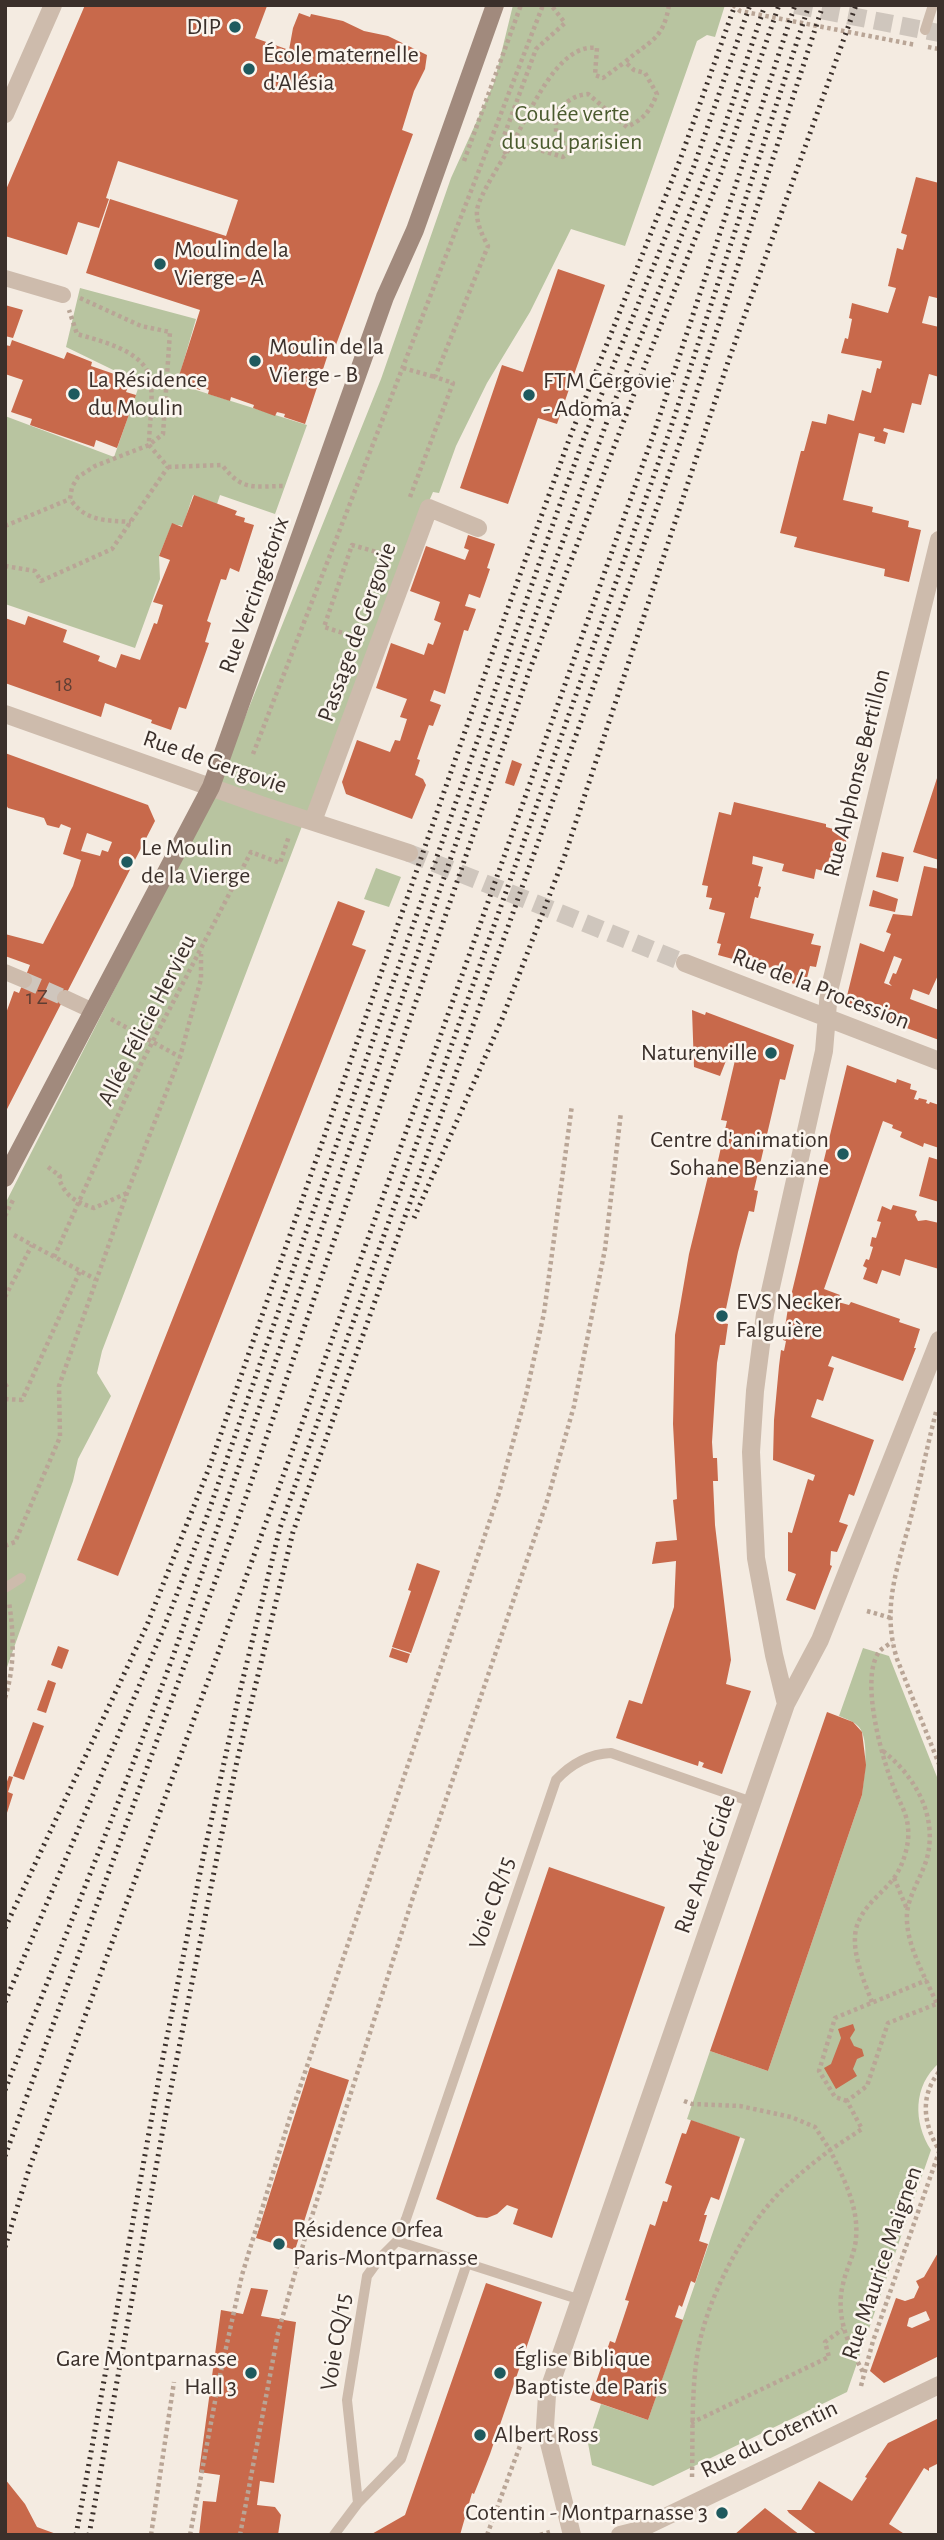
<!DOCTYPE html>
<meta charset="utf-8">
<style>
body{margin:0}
#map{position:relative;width:944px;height:2540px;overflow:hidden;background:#f4ebe1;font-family:"Alegreya Sans",sans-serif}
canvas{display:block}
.frame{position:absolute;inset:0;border:7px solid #3b302b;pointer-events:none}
</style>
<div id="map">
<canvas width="944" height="2540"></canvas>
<div class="frame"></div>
</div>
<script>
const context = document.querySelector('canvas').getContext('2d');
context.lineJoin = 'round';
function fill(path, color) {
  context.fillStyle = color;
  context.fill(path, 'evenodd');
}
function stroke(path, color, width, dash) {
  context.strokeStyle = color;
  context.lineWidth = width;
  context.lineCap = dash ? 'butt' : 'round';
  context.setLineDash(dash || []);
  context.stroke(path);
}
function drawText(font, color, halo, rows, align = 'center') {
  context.font = font + ' "Alegreya Sans",sans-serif';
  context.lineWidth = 5;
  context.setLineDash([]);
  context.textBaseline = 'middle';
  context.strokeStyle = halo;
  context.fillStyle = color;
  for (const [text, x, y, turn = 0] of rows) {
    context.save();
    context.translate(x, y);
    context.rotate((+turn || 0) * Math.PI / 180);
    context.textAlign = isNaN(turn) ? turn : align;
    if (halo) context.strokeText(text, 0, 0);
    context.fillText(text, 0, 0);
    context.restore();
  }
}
const green = new Path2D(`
 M513,5h212l-10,32 -8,-2 -10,6 -72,205 -54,-17 -41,83 -43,71 -31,63 -17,47 -6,-1 -33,77 -298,782 -5,22 14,23 -33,63 -5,22 -68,192v-469l210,-412 166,-413 70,-201 43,-95z
 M80,288l116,31 -19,65 130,41 -32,89 -55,-19 -3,9 -24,-9 -10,31 -11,-2 -13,32 1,23 -25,69 -130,-44v-188l109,41 26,-74 -74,-36z
 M376,868l25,9 -12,30 -25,-8z
 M863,1648l26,8 50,126v281c-26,23 -26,59 -8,87l-84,242 -194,94 -61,-21 -4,-22 13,-39 47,16 97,-281 -58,-20 23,-68 58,20 94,-276c2,-17 8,-55 -3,-68 -5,-6 -13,-8 -20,-11z`);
const building = new Path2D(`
 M85,5h179l3,1 -12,32 34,12 4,-22 6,-15 11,4 1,-3 32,7 21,10 24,5 39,19 -2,14 -11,22 -12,39 11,4 -80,219 -4,-2 -24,73 -21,-7 1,-3 -8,-2 -2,4 -22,-8 1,-3 -23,-8 -1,4 -22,-7 1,-4 -8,-3 -1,3 -23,-8 23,-72 -114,-37 24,-74 116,37 12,-36 -120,-39 -12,37 3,1 -10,29 -21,-6 -11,33 -62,-19v-44z
 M916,177l23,6v106l-2,9 -8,-2 -7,27 17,4v50l-10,-3 -8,31 -9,-2 -8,30 -20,-5 -1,3 5,2 -3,11 -11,-3 1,-4 -16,-4 -16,67 30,7 -1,5 37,9 -1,6 13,3 -12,52 -25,-6 1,-7 -91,-22 3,-10 -17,-4 21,-82h3l8,-30 14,3 2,-10 26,7 8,-31 9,3 6,-25 3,1 2,-8 -41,-8 4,-15 3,1 4,-20 -3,-1 3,-15 36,10 8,-25 -8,-2 9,-38 6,2 4,-15 -6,-2z
 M558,269l47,16 -48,139 -19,-6 -30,86 -48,-16 42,-123 21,7z
 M5,305l18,5 -10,28 -8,-2z
 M12,340l52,19 3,-7 25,10 -1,4 29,10 -3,8 11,3 -2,5 10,3 -19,53 -21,-8 -2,7 -64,-22 2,-6 -21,-7 12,-32 -18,-6v-29l5,1z
 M194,495l43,16 -2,4 10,3 -1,4 10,3 -15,47 -9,-4 -4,12 -5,-1 -14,42 4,2 -6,19 4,1 -23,66 -7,-2 -8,23 -20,-7 1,-3 -47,-17 -4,14 -96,-34v-65l20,7 3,-9 39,14 -4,12 37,14 -2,5 18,7 5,-14 19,6 14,-37 3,1 6,-19 -10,-3 17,-42 -11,-4 13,-33 10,4z
 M468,535l27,9 -8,24 3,1 -10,29 -11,-4 -4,12 11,3 -8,22 -4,-1 -19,64 -11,-4 -4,11 11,4 -8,21 -4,-1 -12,34 3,1 -5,15 8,4 3,6 -14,34 -66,-25 -4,-12 15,-42 33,12 5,-12 5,1 7,-22 -7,-2 7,-18 -31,-11 15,-45 33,12 4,-12 5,2 8,-22 -7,-3 6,-18 -30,-11 16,-45 39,14 4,-10 -5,-2z
 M5,753l143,52 7,16 -150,292v-97l9,-25 5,2 11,-28 -25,-9v-22l38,10 30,-58 8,-26 -18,-6 8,-26 -10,-4 -2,4 -12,-3 -3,-7 -36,-10 -3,-5zM87,833l25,9 -4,10 -6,-2 -2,6 -19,-5z
 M512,760l10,4 -8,22 -9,-3z
 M938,775h1v85l-26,-8z
 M734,802l92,22v3l22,6 -7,32 -4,-1 -3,10 -18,-5 -2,10 -32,-8 2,-7 -31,-8 -1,8 11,3 -5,19 3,1 -3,11 -3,-1 -5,21 64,16 -3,10 10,2 -5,21 -6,-1 -3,12 -10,-3 -2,9 -18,-4 3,-10 -30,-7 1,-4 -10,-3 -1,5 -22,-6 3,-11 -4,-1 8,-30 -16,-4 3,-11 -6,-1 2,-11 -6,-1 17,-73 12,3z
 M882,852l22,5 -6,25 -22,-5z
 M924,866l15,3v104l-10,22 -16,-6 -3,10 29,11v30l-89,-33 -4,-7 14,-57 24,9 7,-18 -5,-2 7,-18 19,2zM894,956l8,3 -6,15 -3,-1 -4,10 3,3 -8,-3z
 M873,890l25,9 -3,13 -26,-6z
 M338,901l27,10 -13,34 14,5 -248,626 -41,-16z
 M692,1010l13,5 1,-3 88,33 -9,35 -5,-1 -26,111 4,1 -4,21 -5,-1 -11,41 -15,71 5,1 -3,21h-5l-3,18 -5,79 1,16h4l1,23h-5l2,44 16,135 -5,24 25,7 -29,83 -20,-7 2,-4 -5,-2 -1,5 -82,-28 13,-38 13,4 32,-97 2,-46 -24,3 4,-22 21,-2 -4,-40 4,-1 -4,-75 2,-89 14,-81 22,-90 6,1 10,-44 -6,-1 15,-64 -7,-3 -9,23 -26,-9z
 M847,1065l49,18 1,-4 14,5 -1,5 7,2 -3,8 4,1 1,-2 8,2 -1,3 3,1 1,-2 9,3v43l-15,-5 -1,4 -23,-10 2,-5 -10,-4 1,-3 -10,-4 -59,168 16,6 -2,7 11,3 2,-3 49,17 -1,3 21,7 -6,19h2l-13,33 -71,-25 -4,10 6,2 -11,33 -6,-2 -6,18 63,23 -20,56 -5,-2 -10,28 9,3 -11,27 -6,-1 -1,14 2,1 -17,44 -29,-10 10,-26 -8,-3v-39l4,1 16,-54 5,2 2,-6 -42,-15 1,-40 5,-54 2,-16 3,1 2,-10 -3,-1 5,-32z
 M929,1157l10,3v42l-20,-6z
 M893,1205l24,6 -2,4 3,6 8,-1 13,3v46l-34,-10 -5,17 -18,-6 -5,14 -14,-5 4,-11 -4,-2 3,-7 3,1 4,-13 -3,-1 2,-9 4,1 5,-16 -4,-1 5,-15 9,4z
 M417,1563l23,8 -29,82 -19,-6 19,-56 -3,-1z
 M58,1646l11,4 -7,19 -11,-4z
 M392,1648l18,6 -3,9 -18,-6z
 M48,1680l8,3 -10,30 -9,-3z
 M827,1712l26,10 9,10 4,33 -4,30 -94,276 -58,-20z
 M33,1722l11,4 -20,54 -11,-4z
 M9,1776l4,1 -5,15 5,2 -7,22 -1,-29z
 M549,1867l116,40 -113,331 -39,-14 5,-15 -11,-4 -10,9 -10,4 -10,-1 -41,-18z
 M853,2024l2,6 -5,8 4,8 8,3 2,7 -7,3 -4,10 4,7 -21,13 -12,-21 7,-4 10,-26 -3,-9z
 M310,2067l39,13 -54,170 -39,-12z
 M691,2120l49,17 -21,63 -8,-3 -7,18h3l-8,26 9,3 -13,39 -4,-2 -9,26 -3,-2 -4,12 8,3 -35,100 -58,-20 20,-59 5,2 14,-42 -4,-1 25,-76 5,2 8,-25 4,1 5,-16 -7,-3 17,-50 4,1z
 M939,2251v105l-55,27 -14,-12 26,-73 9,3 9,-3 5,-11 -3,-6 8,-4zM926,2311l4,9 -18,8 -5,-2 2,-8z
 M486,2283l56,19 -52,152 -16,40 -2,-1 -12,42h-90l35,-20z
 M251,2288l17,2 -7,26 35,6 -22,161 -14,-2 -3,24 18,2 6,8 -3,20h-79l4,-34 13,1 4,-27 -21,-3 22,-162 22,4z
 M939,2418v45l-10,5v3l-5,-3 -35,56 17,11h-88l-29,-22 -2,-3h14l18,-29 33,20 15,-23 -2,-1 23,-34z
 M5,2479l20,25 12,23 22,8h-54z
 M765,2508l35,27h-66z`);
const pedestrianTunnel = new Path2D(`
 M24,980l41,18`);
const minorTunnel = new Path2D(`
 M409,853l276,110`);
const secondaryTunnel = new Path2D(`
 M795,5l144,28`);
const path = new Path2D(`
 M733,5l7,6 176,34
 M928,47l11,2
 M513,142c17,-29 45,-100 84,-94l-2,27 8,3 22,-16
 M506,154l-5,-10 35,-95 29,-26 -14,-18
 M464,161l57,-156
 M80,298l61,28 29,6 -7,102 -14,11 -54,21 -17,11 -6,10 -2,12c16,23 35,21 61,23
 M403,368l32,9
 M168,467l54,-2c21,27 31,21 63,21
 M410,497l43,-114 -18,-6 53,-131c-6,-11 -12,-24 -11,-36 2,-15 28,-54 36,-68l50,15 7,-5 -14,-19v-21c10,-10 18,-17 32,-18l39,33c17,-8 23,-16 30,-33l-12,-21 -11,-3 -9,-8c25,-22 38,-21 44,-57
 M5,526l65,-27
 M5,566l30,5 6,10 71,-32 56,-82 -19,-22c0,-19 5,-48 1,-67 -7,-28 -50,-37 -73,-44l-8,-24
 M362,639l-38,-12 28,-82 35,10 2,-4
 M253,754l290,-749
 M111,1019l69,38
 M48,1167l12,9 -1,3c7,18 17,23 35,29l33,-15
 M5,1216l9,-18
 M14,1235l81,44
 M54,1257l87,-193 110,-212 29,11 9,-27
 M5,1297l27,-52
 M5,1386l3,-2
 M5,1399l17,1 58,-129
 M936,1412c-9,35 -16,70 -25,105 -13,50 -30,90 -14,142l42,105
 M5,1546l10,-4 45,-105 -1,-51 68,-193 53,-136 21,-78v-25
 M867,1611l24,7
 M5,1698c10,-32 9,-63 4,-96
 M883,1751c32,25 55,65 44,107 -5,18 -18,36 -20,55 -2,31 18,63 30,91
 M894,1878l13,31
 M872,2002c-8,-21 -21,-50 -16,-73 6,-23 24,-33 38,-51 9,-12 16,-35 14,-50 -1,-14 -7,-23 -12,-35 -13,-30 -37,-113 -17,-141 3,-4 9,-7 13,-10
 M939,2072c-20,25 -15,53 0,78
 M684,2101l8,3 48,2 51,11 24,10 15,23 32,-21 -15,-28 20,-15 21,-63 51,-20
 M847,2101l-12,-4 -16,-26 16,-53 92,-38
 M861,2386l12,-45 66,-189
 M691,2423l138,-66 -4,-15 18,-13
 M692,2477c1,-42 -1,-85 6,-127 10,-54 45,-120 83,-159 16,-15 32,-28 49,-41 13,27 29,57 26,88 -1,16 -10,31 -13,46 -8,32 5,60 20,88
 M151,2535l23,-153
 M190,2535l29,-155 23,-105 48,-158 209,-624 27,-98 18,-82 28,-208
 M240,2535l38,-202 27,-95 109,-344 133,-393 27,-95 31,-157 16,-137
 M487,2535l37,-100
 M540,2535l10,-3`);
const service = new Path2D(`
 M925,30l8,-25
 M5,1588l16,-10
 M397,2241l184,59
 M358,2503l-11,-103 20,-124 13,-18 17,-17 9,-22 150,-439c15,-16 33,-26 55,-27l141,49
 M334,2535l24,-32 43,-44 66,-196`);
const pedestrian = new Path2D(`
 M5,278l58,17
 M5,972l19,8
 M65,998l28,13`);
const minor = new Path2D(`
 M5,114l48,-109
 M5,714l256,91 148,48
 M313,821l116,-313 49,20
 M685,963l254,98
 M786,1704l-12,-49 -18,-97 -5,-106 4,-61 10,-77 59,-263 5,-60 110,-451
 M572,2535l-27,-108 2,-32 239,-691 34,-64 119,-300
 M620,2535l16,-4 303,-146`);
const secondary = new Path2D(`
 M5,1178l206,-391 174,-490 30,-67 80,-225`);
const rail = new Path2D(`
 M414,1218l88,-199 63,-164 163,-493 128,-357
 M5,1928l142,-303 62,-157 300,-863 61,-168 110,-277 55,-155
 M5,2002l160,-377 41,-106 348,-998 30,-83 110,-272 56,-161
 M5,2090l118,-300 49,-131 361,-1037 79,-214 109,-271 44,-132
 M5,2156l241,-659 284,-828 115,-304 76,-192 58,-168
 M5,2247l24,-78 261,-712 181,-507 184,-520 140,-425
 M76,2535l84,-463 43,-214 36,-163 41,-167 389,-1095 140,-428
 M89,2535l76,-417 51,-256 21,-101 56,-229 389,-1095 141,-432`);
const markers = [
 [235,27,7,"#1f5a5e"],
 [249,69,7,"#1f5a5e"],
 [160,264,7,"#1f5a5e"],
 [255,361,7,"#1f5a5e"],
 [74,394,7,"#1f5a5e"],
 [529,395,7,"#1f5a5e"],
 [127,862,7,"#1f5a5e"],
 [771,1053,7,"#1f5a5e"],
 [843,1154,7,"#1f5a5e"],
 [722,1316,7,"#1f5a5e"],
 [279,2244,7,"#1f5a5e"],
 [251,2373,7,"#1f5a5e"],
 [500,2373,7,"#1f5a5e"],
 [480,2435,7,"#1f5a5e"],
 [722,2513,7,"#1f5a5e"]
];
const numberNames = [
 ["18",64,685],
 ["1 Z",37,998]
];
const poiNames = [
 ["DIP",221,27,"right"],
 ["École maternelle",263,55],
 ["d'Alésia",263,83],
 ["Moulin de la",174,250],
 ["Vierge - A",174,278],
 ["Moulin de la",269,347],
 ["Vierge - B",269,375],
 ["La Résidence",88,380],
 ["du Moulin",88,408],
 ["FTM Gergovie",543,381],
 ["- Adoma",543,409],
 ["Le Moulin",141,848],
 ["de la Vierge",141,876],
 ["Naturenville",757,1053,"right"],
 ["Centre d'animation",829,1140,"right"],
 ["Sohane Benziane",829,1168,"right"],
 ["EVS Necker",736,1302],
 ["Falguière",736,1330],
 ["Résidence Orfea",293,2230],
 ["Paris-Montparnasse",293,2258],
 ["Gare Montparnasse",237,2359,"right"],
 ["Hall 3",237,2387,"right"],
 ["Église Biblique",514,2359],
 ["Baptiste de Paris",514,2387],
 ["Albert Ross",494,2435],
 ["Cotentin - Montparnasse 3",708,2513,"right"]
];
const parkNames = [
 ["Coulée verte",572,114],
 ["du sud parisien",572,142]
];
const streetNames = [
 ["Rue Vercingétorix",254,595,-70],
 ["Passage de Gergovie",357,632,-70],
 ["Rue de Gergovie",215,762,19],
 ["Rue Alphonse Bertillon",857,773,-76],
 ["Rue de la Procession",821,989,21],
 ["Allée Félicie Hervieu",147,1020,-63],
 ["Rue André Gide",705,1864,-71],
 ["Voie CR/15",492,1903,-71],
 ["Rue Maurice Maignen",882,2263,-71],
 ["Voie CQ/15",336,2342,-81],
 ["Rue du Cotentin",769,2439,-26]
];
fill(green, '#b8c4a0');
fill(building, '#c8694b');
stroke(pedestrianTunnel, '#cfc6bd', 16, [16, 8]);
stroke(minorTunnel, '#cfc6bd', 18, [18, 9]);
stroke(secondaryTunnel, '#cfc6bd', 18, [18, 9]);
stroke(path, '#b9a596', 4.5, [3.5, 3.5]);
stroke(service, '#cdbbac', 10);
stroke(pedestrian, '#cdbbac', 16);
stroke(minor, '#cdbbac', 18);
stroke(secondary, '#a18a7d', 18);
stroke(rail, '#3b302b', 5, [2, 5]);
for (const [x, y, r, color] of markers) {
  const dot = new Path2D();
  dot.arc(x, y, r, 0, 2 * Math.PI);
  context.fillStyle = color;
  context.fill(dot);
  stroke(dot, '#fbf5ee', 2.5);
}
drawText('21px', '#5e3e33', null, numberNames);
drawText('24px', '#3b302b', '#fbf5ee', poiNames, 'left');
drawText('24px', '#4a5a2e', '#fbf5ee', parkNames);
drawText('24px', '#3b302b', '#fbf5ee', streetNames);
</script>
